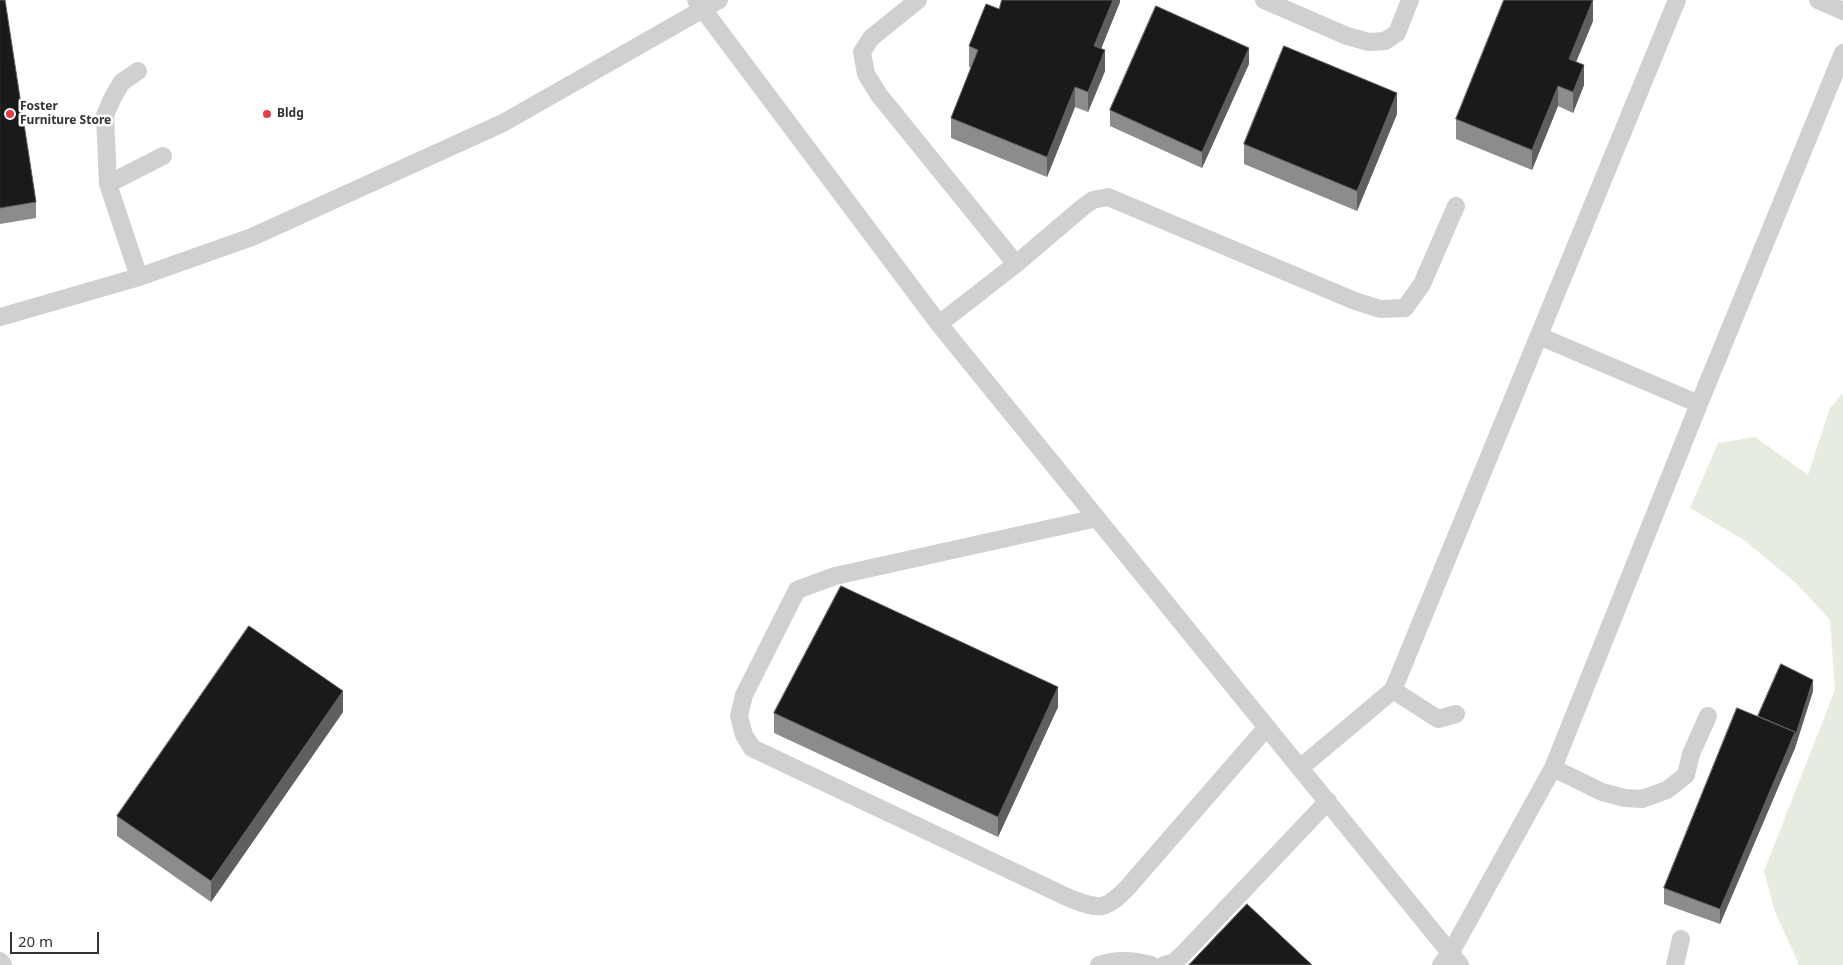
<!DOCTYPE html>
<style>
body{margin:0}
#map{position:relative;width:1843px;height:965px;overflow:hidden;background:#fff;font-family:"Noto Sans",sans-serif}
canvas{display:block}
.scale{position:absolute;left:10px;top:932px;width:89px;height:22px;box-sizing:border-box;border:2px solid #333;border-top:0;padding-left:6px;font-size:15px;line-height:18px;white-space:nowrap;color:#333;-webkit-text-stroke:4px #fff;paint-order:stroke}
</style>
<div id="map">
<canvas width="1843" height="965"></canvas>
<div class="scale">20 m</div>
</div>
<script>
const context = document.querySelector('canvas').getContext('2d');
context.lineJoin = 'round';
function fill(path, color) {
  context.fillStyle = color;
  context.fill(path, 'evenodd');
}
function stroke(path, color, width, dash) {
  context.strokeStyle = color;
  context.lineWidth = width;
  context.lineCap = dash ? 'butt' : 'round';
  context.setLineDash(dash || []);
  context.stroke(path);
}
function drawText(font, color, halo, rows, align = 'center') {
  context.font = font + ' "Noto Sans",sans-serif';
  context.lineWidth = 5;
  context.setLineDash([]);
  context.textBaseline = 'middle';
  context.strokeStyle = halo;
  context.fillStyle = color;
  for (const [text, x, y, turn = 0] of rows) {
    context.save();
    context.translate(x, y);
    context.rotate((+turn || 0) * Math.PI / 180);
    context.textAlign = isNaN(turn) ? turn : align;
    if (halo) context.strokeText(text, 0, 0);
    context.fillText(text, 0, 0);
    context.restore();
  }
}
const green = new Path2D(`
 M1843,393v572h-45l-1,-5 -22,-48 -11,-41 71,-181 -5,-70 -34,-37 -52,-43 -54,-32 28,-65 37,-6 53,38 22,-67z`);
const service = new Path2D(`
 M696,0l243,324 521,641
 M918,0l-47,38 -9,14 4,22 13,21 137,169
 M1264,0l83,36 22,6 16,-1 12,-8 13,-33
 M1818,0l25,11
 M138,71l-16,11 -9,15 -8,18 3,69 31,93
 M108,184l55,-28
 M0,317l139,-40 113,-40 251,-114 216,-123
 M939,324l77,-60 67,-57 10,-7 15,-3 247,104 25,8 25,-1 17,-24 34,-78
 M1539,336l160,68
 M1097,518l-262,58 -38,14 -53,105 -5,21 5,19 8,13 317,150c31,12 36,13 59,-11l139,-160
 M1393,690l45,29 18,-5
 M1300,768l93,-78 284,-690
 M1553,768l49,24 23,6 17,1 25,-9 19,-15 5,-21 17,-38
 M0,961l3,4
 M1099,965c18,-6 34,-5 52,0
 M1164,965l9,-2 11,-10 144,-152
 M1441,965l10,-13 102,-184 146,-364 144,-351
 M1675,965l6,-26`);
const wall = new Path2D(`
 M0,0l36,202v16l-36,6z
 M1120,0v2l-19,47 4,22 -17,41 -13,-5 -28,70 -96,-39v-20l20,-50 -2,-1v-21l30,-37z
 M1593,21l-17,41 8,23 -11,28 -15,-7 -26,64 -76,-31v-20z
 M1249,64l-47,104 -92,-42v-16z
 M1397,114l-40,97 -113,-47v-20z
 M1813,691l-18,57 -75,176 -56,-20v-16l94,-172z
 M1058,707l-60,130 -224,-104v-20z
 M343,712l-132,190 -94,-66v-20z`);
const shadedWall = new Path2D(`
 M1113,0h7v2l-26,64v-20z
 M1593,0v21l-24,58v-20z
 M1249,48v16l-47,104v-16z
 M1105,50v21l-17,41v-20z
 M1584,65v20l-11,28v-21z
 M1558,86v20l-26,64v-20z
 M1075,87v20l-28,70v-20z
 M1397,93v21l-40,97v-20z
 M1813,680v11l-18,57 -75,176v-15l75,-177z
 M1058,687v20l-60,130v-20z
 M343,691v21l-132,190v-21z`);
const building = new Path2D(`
 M0,0h5l31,202 -36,6z
 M1002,0h111l-19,46 11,4 -17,42 -13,-5 -28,70 -96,-39 27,-68 -9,-4 17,-42 13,5z
 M1504,0h89l-24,59 15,6 -11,27 -15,-6 -26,64 -76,-31z
 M1156,6l93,42 -47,104 -92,-42z
 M1284,46l113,47 -40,98 -113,-47z
 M841,586l217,101 -60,130 -224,-104z
 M249,626l94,65 -132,190 -94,-65z
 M1781,664l32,16 -18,57v-5l-37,-16z
 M1737,708l58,24 -75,177 -56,-21z
 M1247,904l65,61h-123z`);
const markers = [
 [10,114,5,"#e63946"],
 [267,114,5,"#e63946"]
];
const poiNames = [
 ["Foster",20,107],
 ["Furniture Store",20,121],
 ["Bldg",277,114]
];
fill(green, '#e6ecdf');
stroke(service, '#d0d0d0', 18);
fill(wall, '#8c8c8c');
fill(shadedWall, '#5f5f5f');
fill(building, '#1a1a1a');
stroke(building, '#5f5f5f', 1);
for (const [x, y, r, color] of markers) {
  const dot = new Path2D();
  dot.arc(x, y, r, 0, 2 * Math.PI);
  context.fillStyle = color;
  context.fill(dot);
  stroke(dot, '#fff', 2);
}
drawText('bold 12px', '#333', '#fff', poiNames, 'left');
</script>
